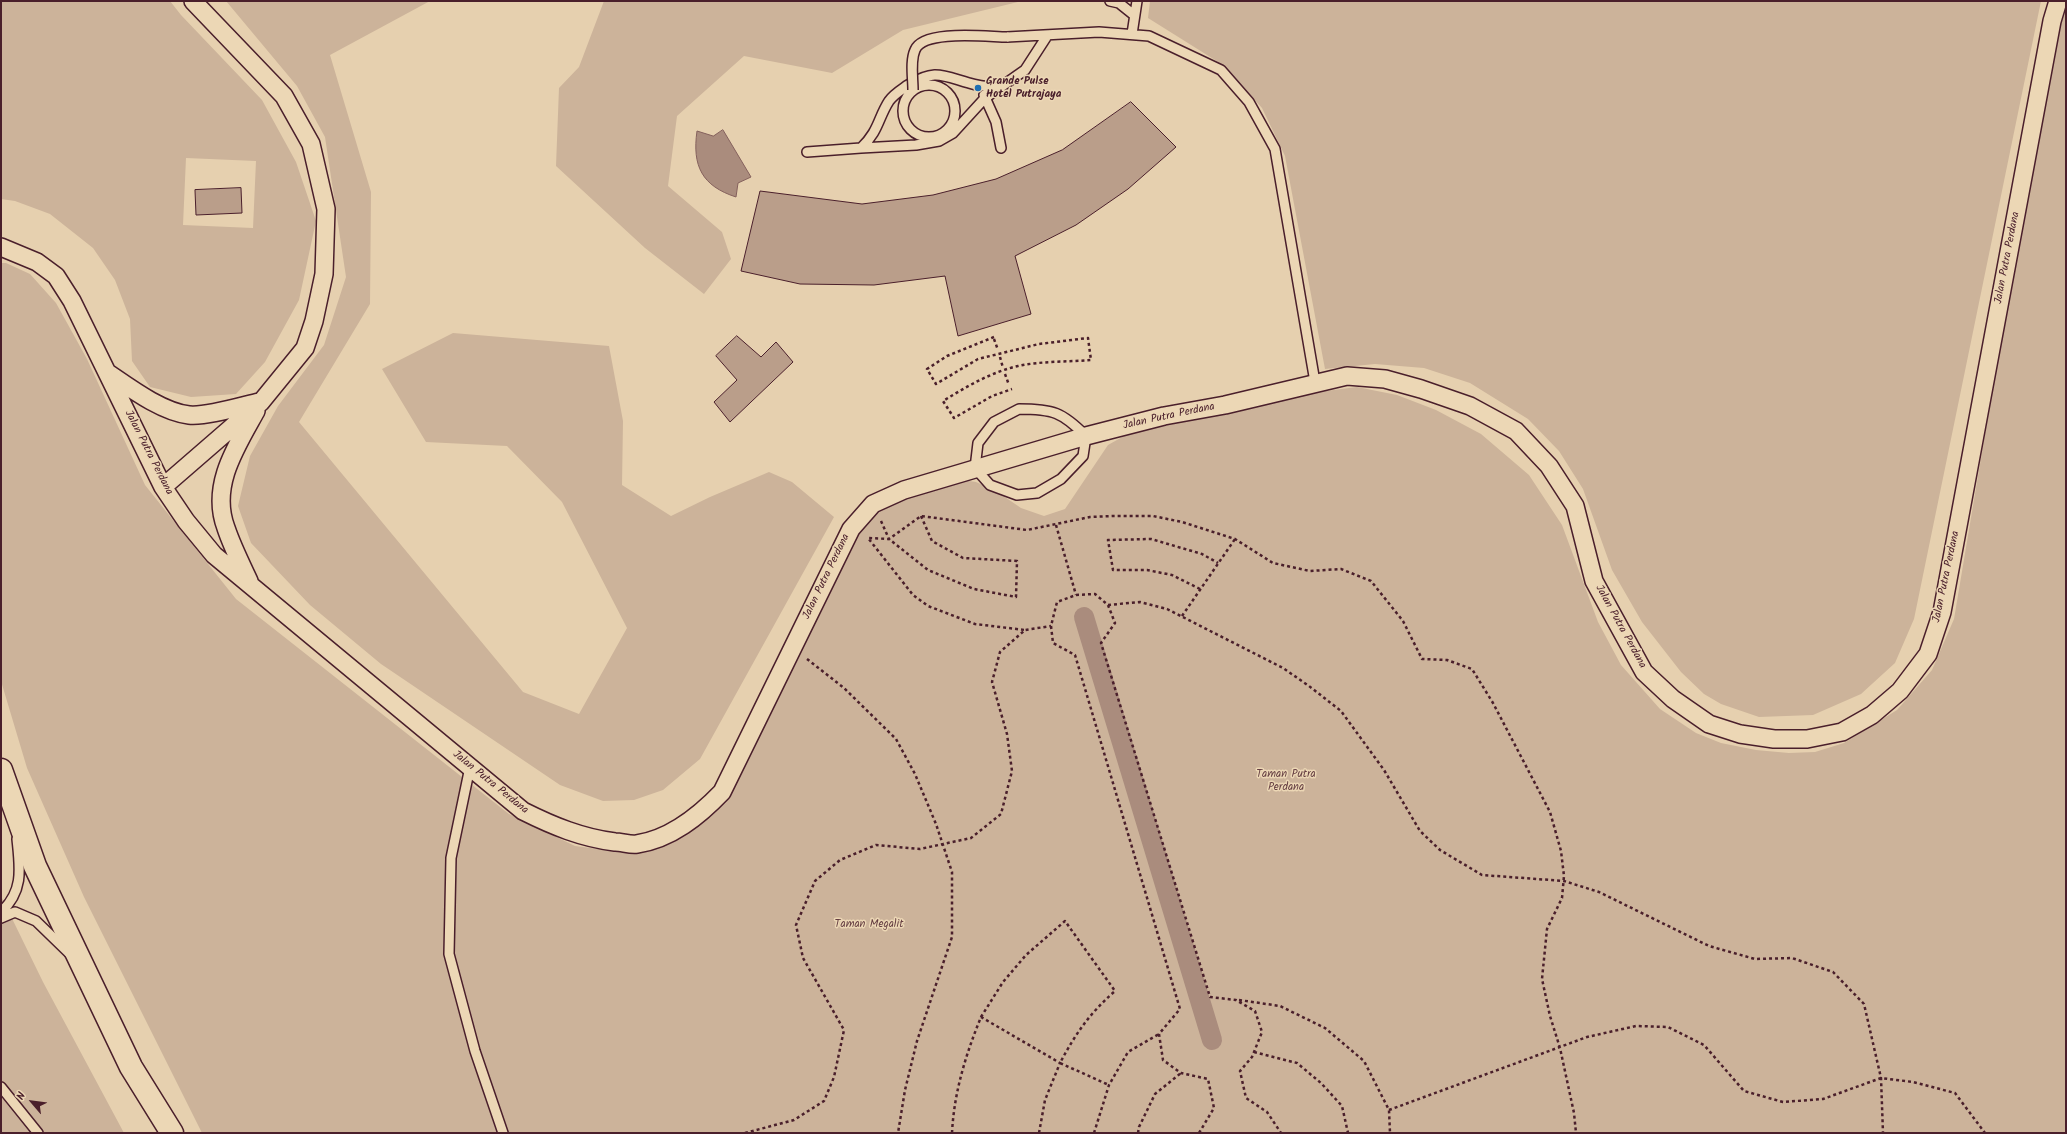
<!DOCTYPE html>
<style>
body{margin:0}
#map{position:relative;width:2067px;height:1134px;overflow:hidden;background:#e6d0af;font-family:Kalam,sans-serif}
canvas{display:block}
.frame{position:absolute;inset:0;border:2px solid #4a1f2b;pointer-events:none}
.north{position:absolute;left:12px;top:1082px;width:40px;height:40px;-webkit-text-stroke:3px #ecd7b5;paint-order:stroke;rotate:298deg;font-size:11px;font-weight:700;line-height:16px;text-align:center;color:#4a1f2b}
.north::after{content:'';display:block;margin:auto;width:14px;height:18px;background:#4a1f2b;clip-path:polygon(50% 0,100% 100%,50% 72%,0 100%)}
</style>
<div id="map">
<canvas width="2067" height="1134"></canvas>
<div class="frame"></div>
<div class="north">N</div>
</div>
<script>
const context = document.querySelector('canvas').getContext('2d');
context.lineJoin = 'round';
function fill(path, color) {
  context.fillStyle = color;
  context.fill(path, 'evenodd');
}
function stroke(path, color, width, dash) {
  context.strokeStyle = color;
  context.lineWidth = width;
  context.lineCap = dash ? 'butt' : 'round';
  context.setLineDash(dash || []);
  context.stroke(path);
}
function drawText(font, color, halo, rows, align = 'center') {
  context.font = font + ' Kalam,sans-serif';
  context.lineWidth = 3;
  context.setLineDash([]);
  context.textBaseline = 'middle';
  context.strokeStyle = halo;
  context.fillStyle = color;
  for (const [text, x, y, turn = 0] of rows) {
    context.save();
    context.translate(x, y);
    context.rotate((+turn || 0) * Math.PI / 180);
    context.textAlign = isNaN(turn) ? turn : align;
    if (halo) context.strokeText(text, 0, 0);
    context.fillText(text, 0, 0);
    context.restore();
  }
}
const green = new Path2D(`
 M1,1h169l11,14 81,85 34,62 20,59 -17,79 -34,62 -29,32 -45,3 -41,-10 -18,-26 -2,-42 -15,-39 -22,-32 -43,-34 -35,-13 -14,-2zM186,158l70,3 -3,67 -70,-3z
 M226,1h204l-100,54 41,137 -1,112 -71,118 224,270 56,22 48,-86 -65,-126 -55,-56 -81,-4 -44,-73 71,-36 156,13 14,75 -1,64 49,31 39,-19 59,-25 23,10 42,35 -134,242 -37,31 -29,10 -31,1 -43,-16 -179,-121 -71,-59 -59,-62 -13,-37 12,-50 28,-50 46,-61 22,-68 -21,-140 -28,-51z
 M604,1h418l-119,29 -71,43 -88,-17 -67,60 -9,70 54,46 9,27 -27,35 -59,-46 -89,-82 3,-78 20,-21z
 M1150,1h891l-127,618 -19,44 -34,31 -48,21 -54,2 -38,-13 -17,-10 -23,-22 -39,-50 -30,-52 -29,-81 -24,-38 -31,-32 -58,-36 -46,-15 -49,-4 -50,5 -40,-213 -23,-48 -39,-43 -75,-47z
 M2066,1v1132h-1864l-118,-236 -57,-129 -26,-87v-418h5l24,11 26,29 31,56 58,126 91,114 273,215 66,32 39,5h30l68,-40 150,-287 21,-16 35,-18 38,-11 20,3 20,9 25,17 23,8 21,-7 43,-64 25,-14 185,-39 39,-5 40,8 39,15 45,24 48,41 33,50 36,97 23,43 39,44 36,24 25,10 35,7 33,3 26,-1 29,-9 53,-33 35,-40 22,-51 93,-554z
 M1,896l42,86 81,151h-123z`);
const water = new Path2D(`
 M723,130l28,47 -13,6 -2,14c-34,-11 -44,-31 -39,-66l16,5z`);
const canal = new Path2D(`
 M1084,617l128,423`);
const building = new Path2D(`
 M1131,102l45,45 -48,42 -52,36 -61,31 16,58 -73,22 -13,-60 -71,9 -74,-1 -59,-13 19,-80 102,13 71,-9 63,-16 66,-29z
 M241,188l1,25 -46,2 -1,-25z
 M737,336l24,21 15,-15 17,20 -63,60 -16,-20 23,-22 -21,-24z`);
const path = new Path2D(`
 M994,337l-47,19 -20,13 9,15 42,-25 61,-15 49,-6 3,22c-24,2 -50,1 -73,6 -27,6 -52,21 -75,35l11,17 38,-22 20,-7
 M994,339l4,11
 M1000,357l3,11
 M1005,374l4,11
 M921,516l11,25 31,17 54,3 -1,36 -42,-8 -46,-19 -39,-31 -21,-1 45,57 15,11 47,18 50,6
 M881,521l8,18 32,-23 106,14 63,-13 24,-1h39l29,6 53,17 38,24 37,8 31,-2 30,12 32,40 19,38 25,1 25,9 21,34 57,109 11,39 3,25 -2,22 -15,31 -5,50 8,37 10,32 14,65 2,20
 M1056,525l20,70
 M1200,589l-28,-14 -25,-5h-34l-5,-30 43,-1 51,15 16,9
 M1108,605l32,-3 27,7 116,59 26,18 32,25 43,59 36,61 20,19 42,25 82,6 35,11 110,54 46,13 37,-1 41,14 31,32 17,74 2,55
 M1182,616l53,-77
 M807,659l37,29 52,51 19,35 21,50 16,48v65l-35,104 -12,49 -7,43
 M1239,1000l41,6 45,22 39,33 25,49 1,23
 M981,1017l22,-35 23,-27 39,-34 50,70c-26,23 -39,42 -55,72l49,22
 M1254,1052l43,11 24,20 21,23 6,27
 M1389,1110l198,-73 49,-11 32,1 36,18 40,46 39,11 40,-3 58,-21 32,4 42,11 30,40
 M745,1133l49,-13 30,-19 10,-24 10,-47 -41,-72 -7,-33 19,-44 25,-21 36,-15 44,4 51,-11 30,-24 11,-43 -5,-37 -15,-52 8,-30 25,-22 26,-4
 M952,1133c2,-41 14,-79 29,-116l79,46 -15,37 -6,33
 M1094,1133l15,-48 19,-33 31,-18
 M1138,1133l1,-6 16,-33 26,-21
 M1199,1133l15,-25 -6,-29 -27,-6 -18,-13 -4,-26 21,-25 -105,-354 -22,-12 -2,-17 6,-24 19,-7 19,-1 13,11 7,18 -14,20 109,354 26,3 19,11 7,21 -10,25 -12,14 6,27 21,14 14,21`);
const service = new Path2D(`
 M1110,1l9,2 15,12
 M1132,34l5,-33
 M1007,37l92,-5 50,4 72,34 28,32 26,47 40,233
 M903 111a26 26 0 1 1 52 0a26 26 0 1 1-52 0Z
 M999,88c-10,-1 -21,-2 -30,-5 -28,-8 -34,-14 -61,2 -7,5 -14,9 -19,16 -11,17 -10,30 -28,47l55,-3 23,-4 14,-8 32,-35 40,-28 22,-34
 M984,95l12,27 5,26
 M807,152l54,-4
 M1019,409c34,0 43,3 67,27l-3,20 -22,23 -24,14 -20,2 -27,-10 -15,-17 3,-25 16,-21z
 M470,767l-19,91 -2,96 26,97 28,82
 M1,912c23,-21 19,-44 16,-73
 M1,918l14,-6 21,9 34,33
 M1,1087l37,46`);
const minor = new Path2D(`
 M1,247l36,15 19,14 16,25 91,186 23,34 28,34 309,256c30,15 59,27 92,31 7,0 15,3 22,2 34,-5 62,-28 85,-52l129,-263 22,-25 31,-14 182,-54 78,-20 61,-11 122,-29 38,3 36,10 49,17 46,25 33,35 26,40 19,75 50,91 29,27 36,25 31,10 34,5h33l35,-7 30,-17 28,-24 28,-37 14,-42 110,-591 6,-20
 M108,373c22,15 54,39 81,42 16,2 53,-9 70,-13
 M163,487l98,-85 44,-54 9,-27 10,-47 2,-65 -15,-65 -27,-48 -91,-95
 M249,581c-8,-17 -17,-35 -23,-53 -16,-42 10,-81 30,-117`);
const primary = new Path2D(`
 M1,770l34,96 96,201 41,66`);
const serviceBridge = new Path2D(`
 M913,90c0,-12 -3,-29 2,-40 8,-21 74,-13 92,-13`);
const markers = [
 [978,88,4,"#1f6fb2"]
];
const poiNames = [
 ["Grande Pulse",986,82],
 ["Hotel Putrajaya",986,95]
];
const streetNames = [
 ["Jalan Putra Perdana",2008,258,-79],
 ["Jalan Putra Perdana",1169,417,-12],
 ["Jalan Putra Perdana",148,453,63],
 ["Jalan Putra Perdana",827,577,-64],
 ["Jalan Putra Perdana",1947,577,-78],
 ["Jalan Putra Perdana",1620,627,61],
 ["Jalan Putra Perdana",490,783,39]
];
const parkNames = [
 ["Taman Putra",1286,775],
 ["Perdana",1286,788],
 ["Taman Megalit",869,925]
];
fill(green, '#ccb39a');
fill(water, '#aa8c7d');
stroke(water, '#84605c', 1);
stroke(canal, '#aa8c7d', 20);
fill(building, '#ba9e8a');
stroke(building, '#4a1f2b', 1);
stroke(service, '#4a1f2b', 12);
stroke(minor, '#4a1f2b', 20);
stroke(primary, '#4a1f2b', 25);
stroke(path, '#4a1f2b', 2.5, [3, 3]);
stroke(service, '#ecd7b5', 9);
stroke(minor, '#ecd7b5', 17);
stroke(primary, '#ecd7b5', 22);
stroke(serviceBridge, '#4a1f2b', 12, []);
stroke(serviceBridge, '#ecd7b5', 9);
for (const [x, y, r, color] of markers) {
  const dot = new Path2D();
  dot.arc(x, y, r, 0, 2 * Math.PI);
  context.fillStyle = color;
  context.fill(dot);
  stroke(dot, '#ecd7b5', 1.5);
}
drawText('bold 11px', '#4a1f2b', '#ecd7b5', poiNames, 'left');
drawText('11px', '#4a1f2b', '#ecd7b5', streetNames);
drawText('11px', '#643d41', '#ecd7b5', parkNames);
</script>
